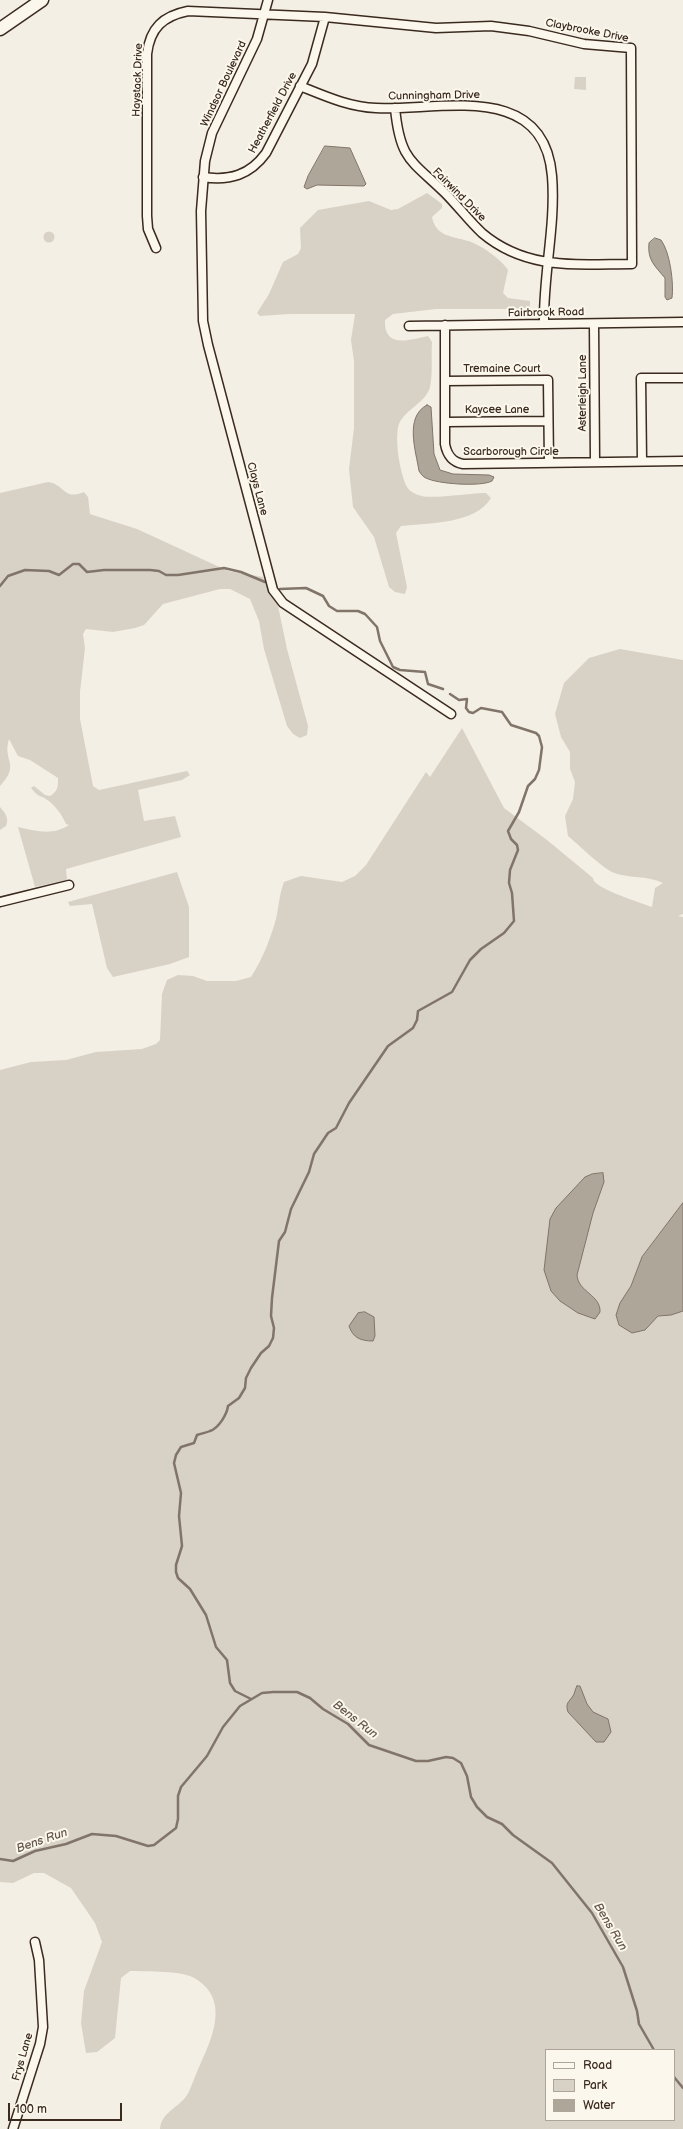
<!DOCTYPE html>
<style>
body{margin:0}
#map{position:relative;width:683px;height:2129px;overflow:hidden;background:#f3efe4;font-family:"Balsamiq Sans",sans-serif}
canvas{display:block}
.legend{position:absolute;left:545px;top:2049px;width:130px;height:72px;box-sizing:border-box;background:#fbf7ec;border:1px solid #aea59a;margin:0;padding:5px 7px;list-style:none;font-size:12px;color:#3b2a1e}
.legend li{display:flex;align-items:center;gap:8px;height:20px}
.legend b{width:20px;border:1px solid #aea59a}
.scale{position:absolute;left:8px;top:2103px;width:114px;height:18px;box-sizing:border-box;border:2px solid #3b2a1e;border-top:0;padding-left:5px;font-size:12px;line-height:14px;white-space:nowrap;color:#3b2a1e;-webkit-text-stroke:3px #fbf7ec;paint-order:stroke}
</style>
<div id="map">
<canvas width="683" height="2129"></canvas>
<ul class="legend">
<li><b style="height:5px;background:#fbf7ec"></b>Road</li>
<li><b style="height:11px;background:#d8d1c6"></b>Park</li>
<li><b style="height:11px;background:#afa69a"></b>Water</li>
</ul>
<div class="scale">100 m</div>
</div>
<script>
const context = document.querySelector('canvas').getContext('2d');
context.lineJoin = 'round';
function fill(path, color) {
  context.fillStyle = color;
  context.fill(path, 'evenodd');
}
function stroke(path, color, width, dash) {
  context.strokeStyle = color;
  context.lineWidth = width;
  context.lineCap = dash ? 'butt' : 'round';
  context.setLineDash(dash || []);
  context.stroke(path);
}
function drawText(font, color, halo, rows, align = 'center') {
  context.font = font + ' "Balsamiq Sans",sans-serif';
  context.lineWidth = 4;
  context.setLineDash([]);
  context.textBaseline = 'middle';
  context.strokeStyle = halo;
  context.fillStyle = color;
  for (const [text, x, y, turn = 0] of rows) {
    context.save();
    context.translate(x, y);
    context.rotate((+turn || 0) * Math.PI / 180);
    context.textAlign = isNaN(turn) ? turn : align;
    if (halo) context.strokeText(text, 0, 0);
    context.fillText(text, 0, 0);
    context.restore();
  }
}
const green = new Path2D(`
 M575,77h11v13l-12,-1z
 M427,193l15,11v4l-10,9c4,20 20,19 36,24 12,3 34,19 40,29l-5,23 5,5 22,3v6l-9,2h-85l-43,5 -8,6c-1,29 24,20 43,16l4,6c-1,14 1,31 -2,45 -4,16 -25,22 -31,37 -5,14 1,50 8,63 3,5 10,8 15,9 12,3 49,-3 64,-3l5,5c-15,26 -63,25 -90,28l-5,7 11,54 -2,7 -10,-2 -6,-5 -15,-50 -21,-30 -4,-38 5,-41v-67l-3,-21 4,-26h-66l-29,2 -3,-3 12,-19 14,-32 15,-8 3,-6 -1,-20 18,-18 51,-9 22,9 7,-1z
 M43.5 237a5.5 5.5 0 1 1 11 0a5.5 5.5 0 1 1-11 0Z
 M48,482c17,2 15,19 36,10l4,5 2,17 6,2 41,13 91,42 35,6 15,29 9,43 21,77 -1,9 -7,3 -7,-4 -6,-8 -23,-77 -5,-28 -9,-22 -20,-10h-10l-57,15 -19,21 -9,3 -22,4 -27,-3 -3,5 2,14 -5,44v27l13,67 6,4 88,-19 3,4 -8,5 -44,10 6,31 31,-5 6,21 -115,32 1,11 -32,7 -17,-60c19,4 34,9 51,-2l-3,-1c-4,-9 -9,-16 -17,-23 -8,-6 -10,-3 -18,-13l3,-2 11,9 5,1c8,-5 8,-9 8,-18l-28,-18 -12,-4 -9,-17c-7,22 12,25 -9,47v-293z
 M620,649l63,11v254l-5,2 5,1v1212h-523c1,-15 15,-20 24,-30 6,-6 9,-19 13,-27 13,-30 35,-70 -1,-93 -13,-9 -49,-7 -66,-8l-9,7 -6,60 -18,14 -11,1 -5,-30 3,-32 18,-49 -7,-19 -24,-35 -27,-15h-10l-21,10 -13,-1v-812l31,-8 35,-2 30,-8 46,-3 14,-5 4,-4 2,-46 5,-14 11,-5 15,1 14,5h29l15,-4c12,-19 19,-37 25,-58 3,-13 3,-24 8,-37l17,-6 41,6 13,-6 11,-11 60,-93 4,5 32,-49 42,80 43,32 46,38c-1,10 49,25 59,29l3,-19 8,-5c-16,-8 -35,-4 -51,-11 -12,-6 -33,-27 -44,-36l-3,-20 8,-17 2,-17 -5,-13v-17l-9,-15 -6,-23 9,-31 25,-25zM546,2050h128v70h-128z
 M0,807c6,7 9,11 6,19l-6,4z
 M177,872l12,35v50l-19,7 -57,13 -6,-9 -15,-64 -22,2 -2,-4z`);
const water = new Path2D(`
 M325,146l25,2 16,36 -2,2 -47,-1 -10,4 -3,-2 4,-11z
 M655,238l6,2c9,12 13,43 11,58l-5,2 -2,-3v-19c-10,-12 -18,-18 -16,-35z
 M427,405l4,2 3,47 6,16 13,4 36,1 5,2 -2,4c-11,6 -55,3 -66,-3 -3,-1 -5,-4 -7,-7 -3,-20 -15,-54 8,-66z
 M603,1173l1,9 -11,31 -16,62c1,17 24,20 23,37l-5,7 -17,-6 -18,-12 -9,-10 -7,-21 6,-51 6,-11 29,-31 7,-3z
 M683,1203v108l-12,4 -13,1 -13,14 -13,3 -13,-8 -3,-10 4,-12 11,-17 11,-29z
 M365,1312l9,5 1,19 -2,5c-12,0 -20,-3 -24,-15l9,-13z
 M577,1686h3l7,18 6,8 15,7 3,13 -7,10h-8l-28,-30c-3,-9 1,-10 5,-16 2,-3 2,-7 4,-10z`);
const stream = new Path2D(`
 M0,586l8,-10 17,-6 24,1 10,4 14,-11h6l8,8 17,-2h46l9,1 7,4h12l46,-7 17,4 24,10
 M280,589l26,-1 17,8 6,10 8,5h21l7,3 12,13 3,14 13,26 7,3 25,2 3,12 15,5
 M251,1699l-16,-8 -5,-8 -3,-23 -11,-13 -10,-32 -16,-26 -12,-11 -2,-6v-7l6,-19 -3,-30 2,-23 -7,-30 2,-8 5,-8 13,-4 3,-8c5,-2 9,-2 13,-4 9,-3 17,-17 18,-25l11,-8 6,-10 1,-10 5,-10 10,-15 8,-7 4,-8 1,-10 -3,-12 1,-18 7,-57 6,-9 6,-23 18,-37 5,-18 14,-21 8,-5 13,-25 39,-57 25,-18 4,-8 1,-9 34,-19 18,-32 11,-11 23,-16 10,-12 -2,-28 -3,-10 1,-13 8,-20 -1,-5 -6,-6 -3,-8 11,-19 9,-26 7,-7 4,-9 3,-23 -3,-11 -3,-3 -25,-8 -9,-13 -21,-4 -8,5 -4,-1 -3,-4 1,-9 -8,1 -9,-6
 M0,1859l13,2 22,-10 31,-7 26,-10 24,2 32,10 6,-1 22,-17 2,-9v-23l3,-9 26,-31 16,-29 17,-21 22,-13 11,-1h24l13,6 13,11 25,15 21,21 47,16h12l18,-4 7,1 8,5 6,13 4,21 6,10 10,10 15,7 11,11 39,28 40,50 31,54 14,44 2,13 15,26
 M674,2077l9,11`);
const street = new Path2D(`
 M268,0l-11,39 -45,94 -7,28 -4,50 2,110 5,24 65,245 10,13 168,111
 M300,86c25,10 49,21 76,22 64,3 168,-28 176,68 4,49 -9,99 -8,148
 M203,177c27,4 47,-2 63,-24l46,-89 13,-47
 M156,248l-8,-19 -1,-13v-162c3,-26 16,-38 41,-43l137,6 111,11 55,-2 38,5 55,13 47,4 1,216c-54,0 -105,7 -150,-31 -13,-12 -24,-27 -37,-40 -34,-33 -45,-33 -50,-85
 M594,324l1,138
 M445,325v119c2,11 7,18 18,20l220,-3
 M409,326l274,-4
 M445,381l103,-1 1,83
 M446,422l102,-1
 M642,461l-1,-83h42
 M0,902l69,-17
 M13,2129l27,-85 3,-17 -4,-67 -4,-18`);
const primary = new Path2D(`
 M0,29l42,-29`);
const streetNames = [
 ["Claybrooke Drive",587,31,11],
 ["Haystack Drive",138,80,-88],
 ["Windsor Boulevard",224,84,-65],
 ["Cunningham Drive",434,96,-1],
 ["Heatherfield Drive",273,113,-62],
 ["Fairwind Drive",459,195,45],
 ["Fairbrook Road",546,313,-1],
 ["Tremaine Court",502,369],
 ["Asterleigh Lane",583,393,-90],
 ["Kaycee Lane",497,410],
 ["Scarborough Circle",511,452],
 ["Clays Lane",257,489,75],
 ["Frys Lane",23,2057,-74]
];
const waterNames = [
 ["Bens Run",355,1720,38],
 ["Bens Run",42,1841,-19],
 ["Bens Run",610,1927,59]
];
fill(green, '#d8d1c6');
fill(water, '#afa69a');
stroke(water, '#817468', 1);
stroke(stream, '#817468', 2.5);
stroke(street, '#3b2a1e', 11);
stroke(primary, '#3b2a1e', 15);
stroke(street, '#fbf7ec', 8);
stroke(primary, '#fbf7ec', 12);
drawText('11px', '#3b2a1e', '#fbf7ec', streetNames);
drawText('italic 12px', '#645549', '#fbf7ec', waterNames);
</script>
